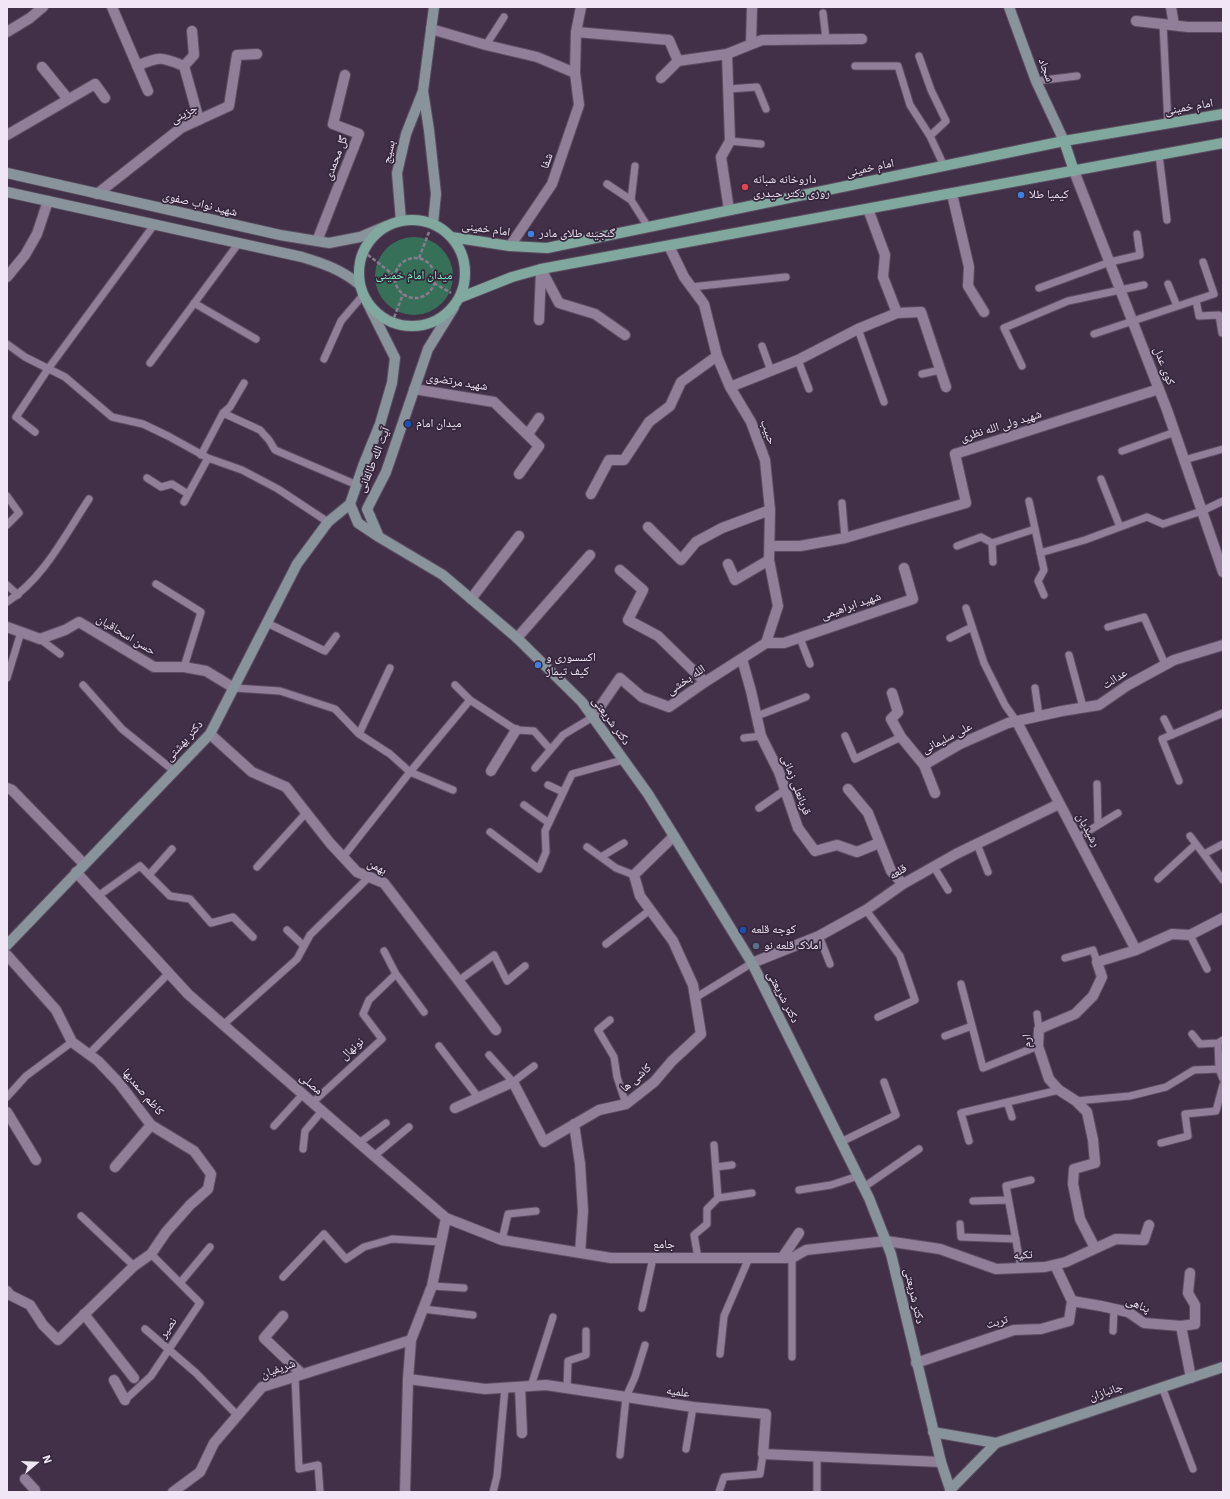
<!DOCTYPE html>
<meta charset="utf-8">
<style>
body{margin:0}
#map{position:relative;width:1230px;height:1499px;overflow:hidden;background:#413048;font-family:"IBM Plex Sans",sans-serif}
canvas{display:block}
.frame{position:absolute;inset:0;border:8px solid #f1e6f5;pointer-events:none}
.north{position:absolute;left:16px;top:1443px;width:40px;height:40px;-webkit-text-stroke:3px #36263d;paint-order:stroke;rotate:71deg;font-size:11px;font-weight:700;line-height:16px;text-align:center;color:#f1e6f5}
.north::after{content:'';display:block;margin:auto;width:14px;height:18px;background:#f1e6f5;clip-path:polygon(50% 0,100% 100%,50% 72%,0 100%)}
</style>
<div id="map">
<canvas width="1230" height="1499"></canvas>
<div class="frame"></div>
<div class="north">N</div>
</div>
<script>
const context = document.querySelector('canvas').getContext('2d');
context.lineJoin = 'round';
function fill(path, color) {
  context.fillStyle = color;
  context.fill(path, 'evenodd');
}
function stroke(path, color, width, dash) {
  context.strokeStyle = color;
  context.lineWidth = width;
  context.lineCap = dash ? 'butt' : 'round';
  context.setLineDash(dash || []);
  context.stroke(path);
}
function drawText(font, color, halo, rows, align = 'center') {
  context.font = font + ' "IBM Plex Sans","Noto Naskh Arabic",sans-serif';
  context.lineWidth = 3.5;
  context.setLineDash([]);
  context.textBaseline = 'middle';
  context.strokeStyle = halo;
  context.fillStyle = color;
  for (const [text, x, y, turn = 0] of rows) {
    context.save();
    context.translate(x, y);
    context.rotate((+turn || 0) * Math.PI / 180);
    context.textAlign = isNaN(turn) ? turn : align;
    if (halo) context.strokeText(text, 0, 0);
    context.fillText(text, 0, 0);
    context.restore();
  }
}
const green = new Path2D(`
 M375 276a39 39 0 1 1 78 0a39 39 0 1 1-78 0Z`);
const path = new Path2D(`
 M363,251l32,25
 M419,258l10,-26
 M395 278a20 20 0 1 1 40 0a20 20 0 1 1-40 0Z
 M434,283l17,10
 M392,323l11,-29`);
const lane = new Path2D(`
 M823,13l3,26
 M1163,24l5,100
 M486,45l18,-28
 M919,56l12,34 15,31 -16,15
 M855,66h43l12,39 20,31 14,30
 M1036,81l41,-5
 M729,89l28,-2 9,22
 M730,141l31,3
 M1159,155l8,65
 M635,166l-4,34 17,27
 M607,184l24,16
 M1168,284l9,22
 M691,287l95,-10
 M1039,288l71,-26 30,-7 -3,-21
 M1196,300l3,16 20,-1 3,18
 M194,303l62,36
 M858,329l26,73
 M1094,334l120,-40 -11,-32
 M7,344l18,13 40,20 47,40 31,7 25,12 40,22 34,12 36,19 50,33
 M762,346l9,25
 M324,359l17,-38 23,-27
 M798,360l11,29
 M150,363l88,-119
 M1022,366l-18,-38 64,-27 76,-16
 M922,374l18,-4
 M223,413l37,17 9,10 6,10 82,35
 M35,432l-19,-15 32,-48 106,-144
 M1122,451l53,-19
 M201,455l22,-42 7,-6 14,-24
 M1184,460l39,-11
 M147,478l14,9 11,-3 16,10
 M1101,479l19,48
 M1029,501l15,69 -6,11 6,14
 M184,502l24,-44
 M842,503l3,35
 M7,525l12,-12 -12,-17
 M992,543l1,19
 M957,546l24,-9 11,6 43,-14
 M1040,553l45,-13 62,-23 16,7 39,-13 21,-10
 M156,584l45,28 -17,55
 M7,585l11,10
 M7,602c37,-24 58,-67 82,-103
 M966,608l18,55 21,42 12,17
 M267,623l58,28 11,-15
 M1108,627l36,-10 21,47
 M800,638l10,26
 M950,638l22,-11
 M40,639l20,15
 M1069,655l14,52
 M7,678l14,-46
 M83,685l39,44 52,42
 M455,685l15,15 46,30 18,1 16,18
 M234,688l46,3 55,18 24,25 31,20 20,18 43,18
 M1035,688l4,28
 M757,716l49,-19
 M1164,719l8,16
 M359,734l31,-66
 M845,736l10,23 46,-22
 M744,738l17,-2
 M535,768l28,-33 30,-18
 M1179,781l-17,-42 61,-26
 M1097,784l1,41
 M548,785l15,7
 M524,805l25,18
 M759,808l26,-18
 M490,832l49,37 7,-17 -1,-21 27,-57 51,-14
 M1190,836l33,44
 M1077,838l41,-25
 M977,844l11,28
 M587,847l29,21 18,7
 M1204,854l19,-10
 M343,857l67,-85 60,-72
 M601,857l23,-14
 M257,867l49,-54
 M934,867l14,23
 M149,875l23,-26
 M1158,879l38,-35
 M98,896l42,-30 30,30 20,3 21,24 22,-6 20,20
 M866,910l34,46 15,44 -37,17
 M287,930l17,16
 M1190,935l17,34
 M819,936l11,28
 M606,944l44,-34
 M1065,958l28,-8 4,12
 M396,974l28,38
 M458,981l36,-26 13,26 18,-15
 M961,984l22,84 55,-22
 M695,998l57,-35
 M1037,1014l2,15
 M610,1020l-12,10 16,27 3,20 9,27
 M223,1025l74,-66 13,-24 59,-58
 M1192,1034l8,10 18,-1 5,-3
 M945,1036l27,-10
 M1218,1043l1,26 4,10
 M439,1046l39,51
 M89,1054l80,-81
 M489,1055l24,27 21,-16
 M7,1097l19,-21 46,-34
 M1076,1101l54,-5 36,-9 28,-17 25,-1
 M1007,1102l5,15
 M312,1103l70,-64 -19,-25 6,-14 27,-26 -12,-23
 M274,1126l29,-32
 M969,1141l-8,-28 98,-23
 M841,1142l55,-27 -12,-33
 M359,1143l27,-20
 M1161,1143l27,-7 -3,-22 31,-3 7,-26
 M714,1145l4,53
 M303,1149l2,-18 17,-20
 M374,1156l35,-29
 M716,1167l16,-2
 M864,1187l55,-38
 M799,1190l32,-5 27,-9
 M973,1201l35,-1
 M81,1216l53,50
 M960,1224l1,13 55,2
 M502,1240l6,-26 28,-3
 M698,1258l-4,-23 13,-11v-15l11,-11 34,-5
 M792,1258v99
 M1021,1268l-15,-82 25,-6
 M283,1277l41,-43 22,25 18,-12 28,-8 49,3
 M180,1283l30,-36
 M432,1286l32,2
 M642,1308l11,-50
 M423,1309l50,6
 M145,1329l51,44 42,43
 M1113,1331l1,-22
 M720,1354l4,-38 25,-58
 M295,1376l4,93 19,-4 2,27
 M531,1386l22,-69
 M1162,1387l31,82
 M567,1388l1,-27 18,-6v-24
 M125,1400l26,-24 49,-73 -49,-49
 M686,1449l7,-42
 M620,1455l6,-58 9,-20 10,-32
 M493,1492l4,-16 8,-88
 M719,1492l5,-15 36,-3 3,-20
 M817,1492v-35`);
const street = new Path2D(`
 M112,7l36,84
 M1171,7l3,18
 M1136,21l52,6h35
 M431,29l55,16 51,12 38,16
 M7,32l23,-14 13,-11
 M576,32l93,8 9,21
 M751,44l1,-37
 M727,54l3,87 -9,16 8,53
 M137,66c23,-10 24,-9 47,0l10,-11 -2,-24
 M184,66l15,54
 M42,67l26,32
 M661,78l17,-17 49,-7 35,-14 100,-1
 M7,135l88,-51 10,14
 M1074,171l93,239 56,162
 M97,194l84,-66 48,-22 8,-51 20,-1
 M952,194l17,73 -1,19 16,26
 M868,209l17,46 -2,22 14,36
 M317,241l42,-107 -26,-10 12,-49
 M510,246l42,-62 27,-79 -4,-32 1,-41 5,-25
 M669,246l15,31 20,27 13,52 13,31 21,35 14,38 5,50 -1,50 9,46 -12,37
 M541,269l18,34 36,11 30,21
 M7,277l18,-22 12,-21 11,-33
 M539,320l2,-49
 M730,387l68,-27 60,-31 39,-16 24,-1 25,75
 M414,389l80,13 45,44 -20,28
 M528,434l11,-16
 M591,494l18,-34h15l25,-38 21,-16 11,-24 36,-26
 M648,527l33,33 15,-18 26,-14 48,-18
 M770,546h30l45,-8 121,-35 -11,-49 204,-65
 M728,564l7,16 34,-20
 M620,570l23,20 -15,30 30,16 47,46
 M471,599l48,-63
 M7,627l33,12 25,-9 14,-8 75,45h30l22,4 28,17
 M517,638l73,-83
 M766,643h18l129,-44 -9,-31
 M742,659l9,32 10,45 18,36 19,56 17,23 22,-6 20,7 22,-9
 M892,693l6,19 -7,7 10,18 23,28 36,-21 48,-21 54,-12 37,-6 29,-20 46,-25 49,-15
 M593,717l27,-39 22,19 27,10 36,-25 61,-39
 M1017,722l119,228
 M210,734l42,38 34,15 44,56 27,29 27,11 112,147
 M924,765l11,28
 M491,771l25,-41
 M7,788l5,2 72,74
 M848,789l20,24 23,58 12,13
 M76,872l112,122 149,130 109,94 56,22 109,18h181l14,-8 80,-9 54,8 56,20 49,-2 21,-5 50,-23 28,1 5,-15
 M7,955l49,55 16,32 26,19 21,22 32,42 43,26 17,23 -3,15 -18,16 -24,27 -15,22 -17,12 -76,74 -15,-15 -13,-20 -20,-10 -3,-4
 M752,963l67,-27 47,-26 37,-26 53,-30 103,-50
 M455,1108l58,-26 31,60 55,-32 27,-6 28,-22 18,-21 29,-27 -8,-49 -20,-44 -33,-45 -6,-21 40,-39
 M7,1112l29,48
 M574,1124l6,40 3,47 -3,42
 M115,1167l36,-42
 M446,1218l-14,68 -21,54 -3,39 77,10 61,-4 147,22 73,7 -3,40 178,8
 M1095,1248l-15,-29 -7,-35 1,-15 21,-6 -2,-23 -6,-28 -11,-11 -17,-11 -10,-11 -11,-33 1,-17 36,-15 18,-18 9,-19 -5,-15 39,-12 36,-16 18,1 33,-17
 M782,1258l17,-25
 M1055,1265l17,36 29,5 27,6 16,11 37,3 10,52
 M84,1314l50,64
 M283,1316l-19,22 38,36
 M1181,1326l14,-2v-19l-7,-12 2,-20
 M916,1363l98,-33 27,-1 28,-8 3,-20
 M114,1380l11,20
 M520,1387l2,46
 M25,1479l10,11v2
 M173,1492l27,-20 14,-29 48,-56 149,-47
 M405,1492l3,-113`);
const secondary = new Path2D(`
 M1009,7l27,74 28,60
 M423,91l6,39 7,64 -3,29
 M7,173l273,62 49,8 31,-6 26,-11
 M7,192l295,65c23,7 40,13 58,28
 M401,221l-4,-48 9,-39 17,-43 11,-84
 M366,300l29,58 -3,25 -12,41 -17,42 -13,38 8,19 21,14 64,38 74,63 65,64 66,92 26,42 78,127 117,235 22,56 50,208 10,30
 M379,537l-12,-28 19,-37 42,-123 26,-42
 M7,945l203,-211 87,-170 31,-42 22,-18
 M933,1432l63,11 -46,47
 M996,1443l227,-76`);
const primary = new Path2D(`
 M1064,141l10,30
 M359 273a53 53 0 1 1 106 0a53 53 0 1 1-106 0Z
 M451,237l59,9 37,2 517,-107 159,-27
 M459,298l53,-21 29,-8 682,-126`);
const markers = [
 [745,187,4,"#e0444e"],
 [1021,195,4,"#3f7fe0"],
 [531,234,4,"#3f7fe0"],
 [408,424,4,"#1a4fb4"],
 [538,665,4,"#3f7fe0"],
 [743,930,4,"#1a4fb4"],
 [756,946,4,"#5c6f8a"]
];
const streetNames = [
 ["سجاد",1046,70,69],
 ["امام خمینی",1189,107,-10],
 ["جزینی",184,114,-28],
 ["بسیج",389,152,-77],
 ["گل محمدی",336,158,-69],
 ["شفا",547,161,-71],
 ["امام خمینی",870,168,-12],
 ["شهید نواب صفوی",200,204,13],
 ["امام خمینی",486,229,8],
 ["کوی عدل",1164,366,69],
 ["شهید مرتضوی",457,382,9],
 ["شهید ولی الله نظری",1001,426,-17],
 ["حبیب",768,432,70],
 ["آیت الله طالقانی",374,460,-68],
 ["شهید ابراهیمی",851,606,-19],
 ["حسن اسحاقیان",126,635,31],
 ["عدالت",1115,679,-33],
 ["الله بخشی",686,680,-34],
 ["دکتر شریعتی",611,721,54],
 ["علی سلیمانی",947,738,-27],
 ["دکتر بهشتی",184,741,-48],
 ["قربانعلی زمانی",796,785,69],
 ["رشیدیان",1088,830,62],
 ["بهمن",377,867,26],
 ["قلعه",898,872,-31],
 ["دکتر شریعتی",783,997,63],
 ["ارم",1027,1041,-91],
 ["نونهال",352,1049,-42],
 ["کاشی ها",636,1078,-41],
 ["مصلی",311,1084,41],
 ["کاظم صمدیها",143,1092,50],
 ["جامع",664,1245],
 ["تکیه",1023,1255,-3],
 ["دکتر شریعتی",914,1296,77],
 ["پناهی",1138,1305,23],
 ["تربت",997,1322,-16],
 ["نصیر",168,1328,-56],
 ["شریفیان",278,1369,-20],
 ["علمیه",678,1392,8],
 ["جانبازان",1106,1392,-18]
];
const poiNames = [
 ["داروخانه شبانه",753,180],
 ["روزی دکتر حیدری",753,194],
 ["کیمیا طلا",1029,195],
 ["گنجینه طلای مادر",539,234],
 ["میدان امام",416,424],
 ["اکسسوری و",546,658],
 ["کیف تیماژ",546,672],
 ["کوجه قلعه",751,930],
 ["املاک قلعه نو",764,946]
];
const parkNames = [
 ["میدان امام خمینی",414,276]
];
fill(green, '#367058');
stroke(lane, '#5c4e61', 9);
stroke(street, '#5c4e61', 12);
stroke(secondary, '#5c4e61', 12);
stroke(primary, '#5c4e61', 12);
stroke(path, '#8a7c90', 2.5, [4, 2]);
stroke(lane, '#917e99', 7);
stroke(street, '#917e99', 10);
stroke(secondary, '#89939c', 10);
stroke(primary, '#80a89f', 10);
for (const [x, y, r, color] of markers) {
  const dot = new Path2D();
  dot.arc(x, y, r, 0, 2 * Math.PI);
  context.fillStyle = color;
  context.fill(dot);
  stroke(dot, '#36263d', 1.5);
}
drawText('12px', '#f1e6f5', '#36263d', streetNames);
drawText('12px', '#f1e6f5', '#36263d', poiNames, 'left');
drawText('12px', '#7df3c1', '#36263d', parkNames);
</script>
